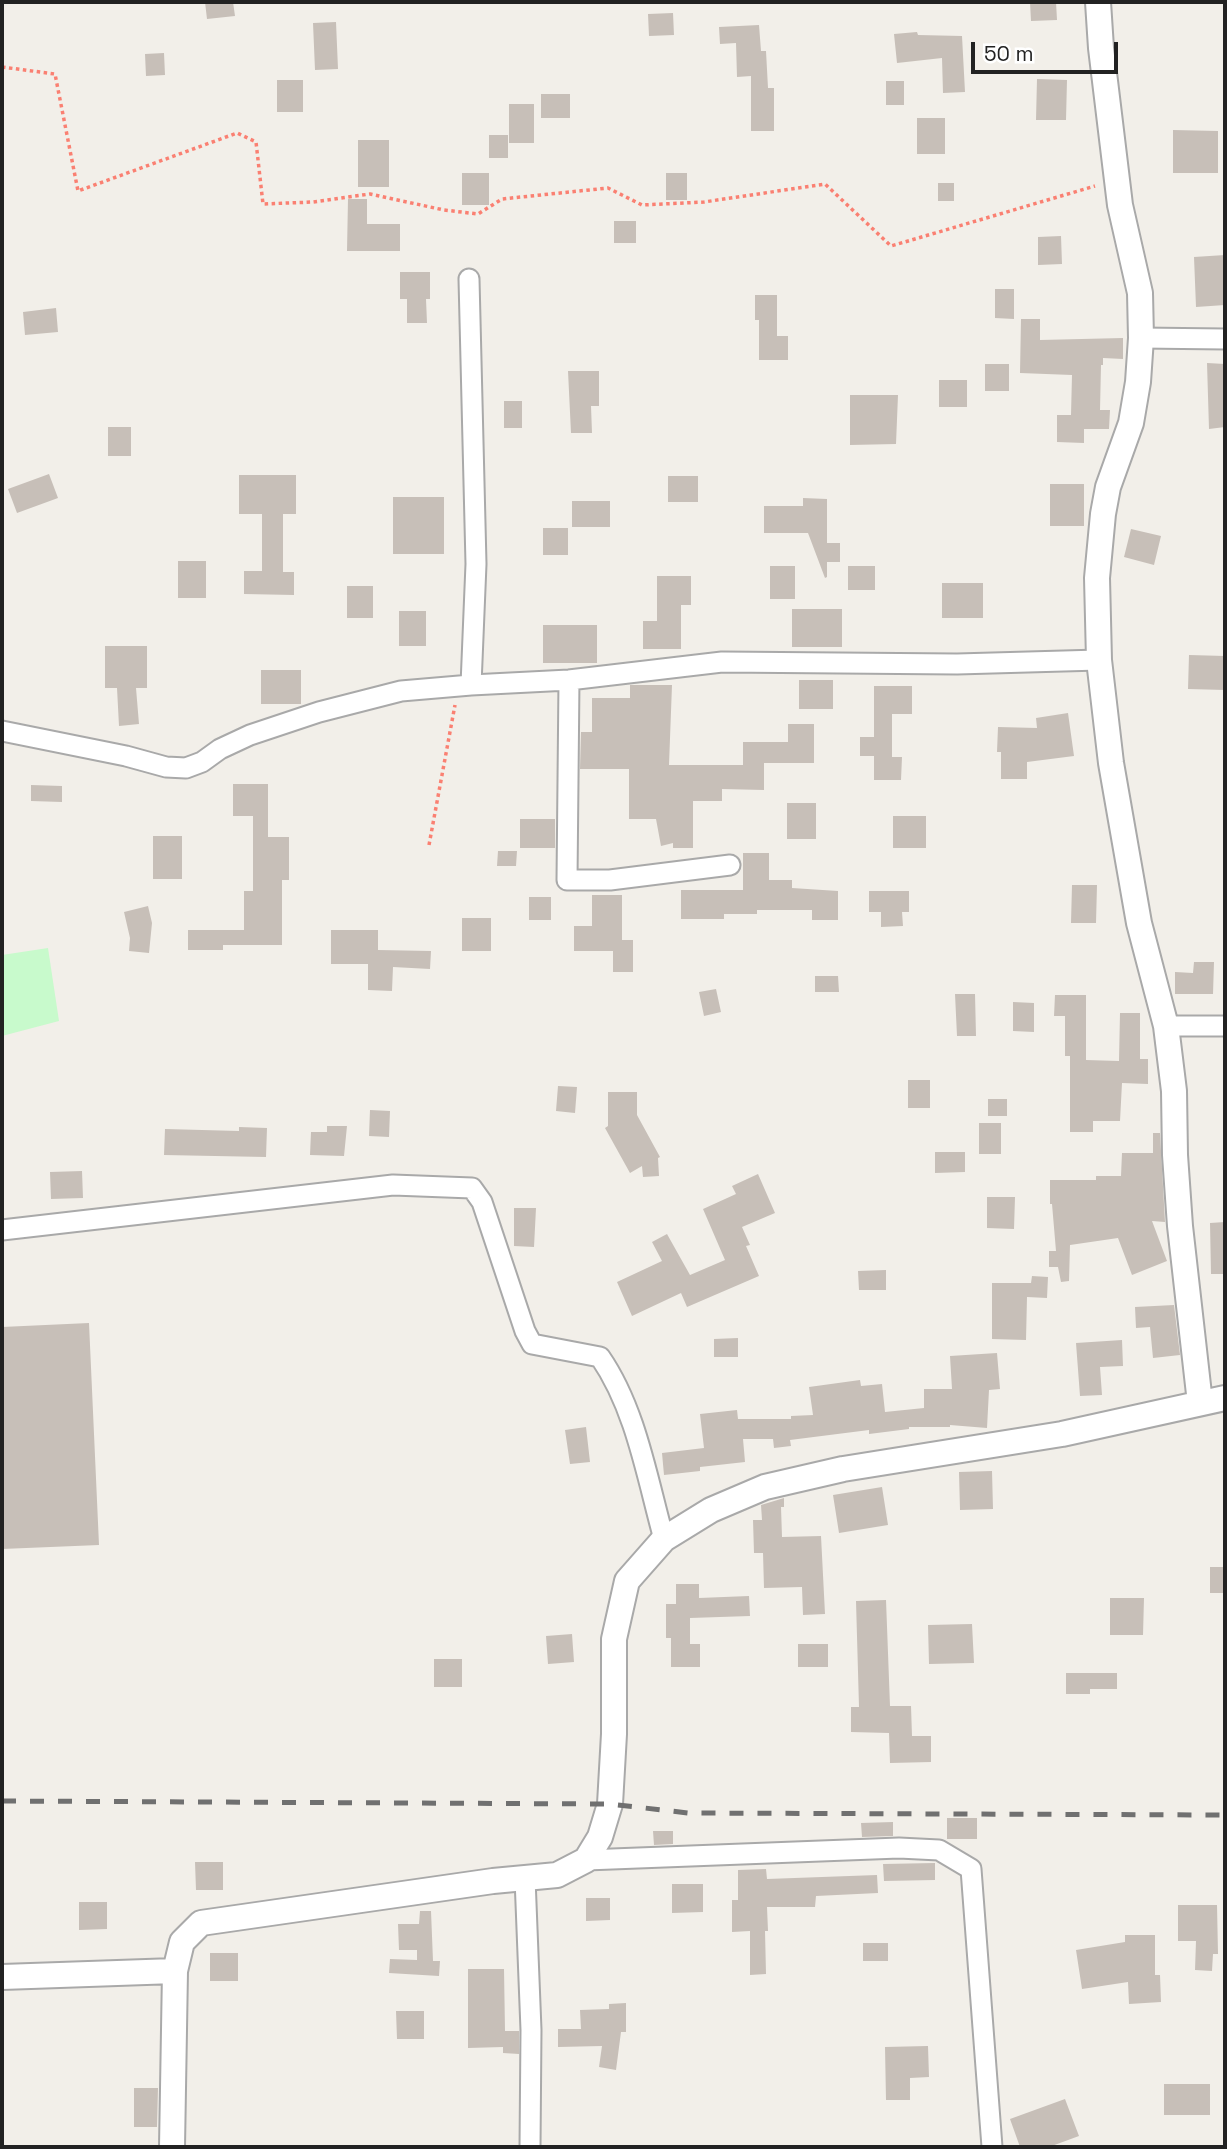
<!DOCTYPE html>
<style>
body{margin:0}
#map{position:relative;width:1227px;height:2149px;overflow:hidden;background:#f2efe9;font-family:"Space Grotesk",sans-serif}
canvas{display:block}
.frame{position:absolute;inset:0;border:4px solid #222;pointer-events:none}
.scale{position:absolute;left:971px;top:42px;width:147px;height:32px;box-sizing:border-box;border:4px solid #222;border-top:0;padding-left:9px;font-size:21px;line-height:24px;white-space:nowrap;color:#222;-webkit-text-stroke:5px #fff;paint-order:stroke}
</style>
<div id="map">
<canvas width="1227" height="2149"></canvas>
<div class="frame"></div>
<div class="scale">50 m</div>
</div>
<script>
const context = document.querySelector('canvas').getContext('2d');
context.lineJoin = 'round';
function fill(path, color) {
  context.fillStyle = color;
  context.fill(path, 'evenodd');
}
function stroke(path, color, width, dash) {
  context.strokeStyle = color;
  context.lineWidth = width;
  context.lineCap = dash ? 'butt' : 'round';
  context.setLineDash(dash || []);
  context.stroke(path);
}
const park = new Path2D(`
 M48,948l11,73 -57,15v-81z`);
const building = new Path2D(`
 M205,2h28l2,14 -28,3z
 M1030,2h26l1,18 -26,1z
 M673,13l1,22 -25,1 -1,-22z
 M336,22l2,47 -23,1 -2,-47z
 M759,25l2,26h5l2,37h6v43h-23v-55l-14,1 -1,-34 -16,1 -1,-17z
 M917,32l1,3 44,1 3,56 -22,1 -1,-35 -45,5 -3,-29z
 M164,53l1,22 -19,1 -1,-22z
 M1037,79l30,1 -1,40h-30z
 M277,80h26v32h-26z
 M886,81h18v24h-18z
 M541,94h29v24h-29z
 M509,104h25v39h-25z
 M917,118h28v36h-28z
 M1173,130l45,1v42h-45z
 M489,135h19v23h-19z
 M358,140h31v47h-31z
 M462,173h27v32h-27z
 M666,173h21v27h-21z
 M938,183h16v18h-16z
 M348,199h19v25h33v27h-53z
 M614,221h22v22h-22z
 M1061,236l1,28 -24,1v-28z
 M1225,255v50l-29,2 -2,-50z
 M400,272h30v27h-4l1,24h-20v-24h-7z
 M995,289h19v30l-19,-1z
 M755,295h22v41h11v24h-29v-40h-4z
 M56,308l2,24 -33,3 -2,-23z
 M1021,319h19v21l83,-2v21l-20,-1v7h-2l-1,45h10l-1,19h-25v14l-27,-1v-27h14l1,-40 -52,-2z
 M1207,363l18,1v63l-16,2z
 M985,364h24v27h-24z
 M568,371h31v35h-8l1,27h-21z
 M939,380h28v27h-28z
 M850,395h48l-2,49 -46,1z
 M504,401h18v27h-18z
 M108,427h23v29h-23z
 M49,474l9,24 -41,15 -9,-24z
 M239,475h57v39h-13v58h11v23l-50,-1v-23h18v-57h-23z
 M668,476h30v26h-30z
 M1050,484h34v42h-34z
 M393,497h51v57h-51z
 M803,498l24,1v44h13v19h-13v15l-2,1 -17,-45h-44v-27h39z
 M572,501h38v26h-38z
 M543,528h25v27h-25z
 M1131,529l30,7 -7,29 -30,-8z
 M178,561h28v37h-28z
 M770,566h25v33h-25z
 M848,566h27v24h-27z
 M657,576h34v29h-10v44h-38v-28h14z
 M942,583h41v35h-41z
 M347,586h26v32h-26z
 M792,609h50v38h-50z
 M399,611h27v35h-27z
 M543,625h54v38h-54z
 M105,646h42v42h-11l3,36 -20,2 -2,-38h-12z
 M1189,655l36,1v34l-37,-1z
 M261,670h40v34h-40z
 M799,680h34v29h-34z
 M630,685h42l-3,80h74v-23h45v-18h26v39h-50v27l-42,-1v12h-29v47h-20v-5l-12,3 -5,-27h-27v-50h-49l1,-37h11v-34h38z
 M874,686h38v28h-20v43h10l-1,23h-27v-24h-14v-19h14z
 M1068,713l6,43 -47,6v17h-26v-27h-4l1,-25 39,1 -1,-10z
 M233,784h35v53h21v43h-7v65h-59v5h-35v-20h56v-39h9v-75h-20z
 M31,785l31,1v16l-31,-1z
 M787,803h29v36h-29z
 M893,816h33v32h-33z
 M520,819h35v29h-35z
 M153,836h29v43h-29z
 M498,851h19l-1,15h-19z
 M743,853h26v27h23v8l46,3v29h-26v-10h-55v4h-33v5h-43v-29h62z
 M1072,885h25l-1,38h-25z
 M869,891h40v21h-7l1,14 -22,1v-15h-12z
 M592,895h30v45h11v32h-20v-21h-39v-25h18z
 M529,897h22v23h-22z
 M148,906l4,17 -3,30 -20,-2 1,-13 -6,-26z
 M462,918h29v33h-29z
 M331,930h47v20l53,1 -1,18 -37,-2 -1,24 -24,-1v-26h-37z
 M1194,962h20l-1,32h-38v-22l18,1z
 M815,976h23l1,16h-24z
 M716,989l5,23 -17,4 -5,-24z
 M955,994h20l1,42h-19z
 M1055,995h31v65l33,1 1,-48h20v46h8v25l-26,-1 -2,38h-27v11h-23v-76h-5v-40h-11z
 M1013,1002l21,1v29l-21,-1z
 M908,1080h22v28h-22z
 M558,1086l19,1 -2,26 -19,-2z
 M608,1092h29v23l23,42 -2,1 1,18 -16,1 -1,-11 -12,7 -25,-45 3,-2z
 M988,1099h19v17h-19z
 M370,1110l20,1 -1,26 -20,-1z
 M979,1123h22v31h-22z
 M327,1126h20l-3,30 -34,-1 1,-23h16z
 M239,1127l28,1 -1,29 -102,-2 1,-26 74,2z
 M1153,1133h7l5,89 -13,-1 15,40 -35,14 -14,-37 -48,7 -1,36 -8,1 -3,-15h-9v-16h7l-4,-47h-2v-24h46v-4h25l1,-23h31z
 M935,1152h30v20l-30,1z
 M82,1171l1,27 -32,1 -1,-27z
 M758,1174l17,39 -33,14 8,18 -4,1 13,30 -72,31 -6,-14 -49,23 -15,-34 45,-21 -10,-19 15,-8 23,41 35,-15 -22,-51 33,-15 -4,-8z
 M987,1197h28l-1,32 -27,-1z
 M514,1208h22l-2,39 -20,-1z
 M1225,1222v52h-14l-1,-51z
 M886,1270v20h-27l-1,-19z
 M1032,1276l16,1 -1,21 -20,-1 -1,43 -34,-1v-56h39z
 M1174,1305l6,50 -27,3 -3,-31 -14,1 -1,-21z
 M89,1323l10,222 -97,4v-222z
 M738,1338v19h-24v-18z
 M1122,1340l1,26 -23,1 2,28 -22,1 -4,-53z
 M997,1353l3,36 -11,1 -2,38 -37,-3v2h-41v2l-40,5v-4l-79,10 1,6 -17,2 -1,-9h-30l2,23 -45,5v4l-36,4 -2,-22 42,-5 -4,-34 37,-4 1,9h53v-3l22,-1 -4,-28 51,-7 1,6 21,-2 3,28 39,-4v-19h28l-2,-33z
 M586,1427l4,35 -20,2 -5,-34z
 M992,1471l1,38 -33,1 -1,-38z
 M882,1487l6,38 -49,8 -6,-38z
 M784,1498v9h-3l1,30 39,-1 4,78 -22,1 -1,-28 -38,1 -1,-35h-9l-1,-33h9l-1,-15z
 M1210,1567h15v26h-15z
 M676,1584h23v14l50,-2 1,20 -60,2v26h10v23h-29v-29h-5v-34h10z
 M1110,1598h34l-1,37h-33z
 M886,1600l4,106h21l1,30h19v26l-41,1 -1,-30 -38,-1v-25h8l-3,-106z
 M972,1624l2,39 -45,1 -1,-39z
 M572,1634l2,28 -26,2 -2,-28z
 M798,1644h30v23h-30z
 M434,1659h28v28h-28z
 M1066,1673h51v16h-27v5h-24z
 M947,1818h30v21h-30z
 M893,1822v14l-31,1 -1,-14z
 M653,1831h20v13l-19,1z
 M195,1862h28v28h-27z
 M935,1863v17l-51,1 -1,-17z
 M766,1869l1,10 110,-4 1,18 -62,3 -1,11h-48l1,24h-3l1,43 -16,1v-44l-18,1v-32h6v-30z
 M672,1884h31v28l-31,1z
 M586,1898h24v22l-24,1z
 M79,1902h28v27l-28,1z
 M1178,1905h39l1,49h-5l-1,17 -17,-1 1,-29h-18z
 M420,1911h11l2,50h7l-1,15 -50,-3 1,-14 27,1v-10h-18l-1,-26h21z
 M1125,1935h30v40h5l1,27 -32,2 -1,-22 -46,7 -6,-39 49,-8z
 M863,1943h25v18h-25z
 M210,1953h28v28h-28z
 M468,1969h36l1,62h14v23l-16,-1v-6l-35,1z
 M626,2003v29h-5l-5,38 -17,-3 3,-21 -44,1v-18h23l-1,-19 29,-1v-5z
 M396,2011h28v28h-27z
 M928,2046l1,31 -19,1v22h-24l-1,-53z
 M1164,2084h46v31h-46z
 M134,2088h24l-1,39h-23z
 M1065,2099l14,37 -30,11h-29l-10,-28z`);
const path = new Path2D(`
 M2,67l53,7 23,117 159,-58 19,9 7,62 50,-2 57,-8 74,16 34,4 24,-15 106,-11 34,17 62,-3 121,-18 66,62 204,-60
 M429,845l26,-140`);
const minor = new Path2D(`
 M469,279l7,285 -5,121
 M1141,338l84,1
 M569,680l-2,200h43l120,-15
 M2,731l124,25 40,11 20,1 16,-6 18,-13 30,-14 69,-23 82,-21 70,-6 98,-5 153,-18 235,2 142,-4
 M1166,1026h59
 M2,1230l391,-45 79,3 10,14 43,129 7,13 68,13c36,52 47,121 64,182
 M586,1860l313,-12 40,2 32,19 21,278
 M525,1878l6,152 -1,117`);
const tertiary = new Path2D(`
 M1098,2l3,46 19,157 20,88 1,45 -3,44 -7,41 -23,64 -5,27 -6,64 2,82 12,103 28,160 27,103 8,65 1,64 5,71 20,177
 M2,1977l173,-6
 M172,2147l3,-176 7,-29 19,-19 292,-42 64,-6 29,-15 14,-23 10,-33 4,-70v-95l13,-58 37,-42 47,-29 54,-23 78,-18 219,-35 163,-36`);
const rail = new Path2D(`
 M2,1801l608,3 78,9 537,2`);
fill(park, '#c8facc');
fill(building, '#c7bfb8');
stroke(minor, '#a9a9a9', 23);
stroke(tertiary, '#a9a9a9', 28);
stroke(path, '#fa8072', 3.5, [3.5, 3.5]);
stroke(minor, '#fff', 19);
stroke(tertiary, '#fff', 24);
stroke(rail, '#707070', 5, [14, 14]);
</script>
